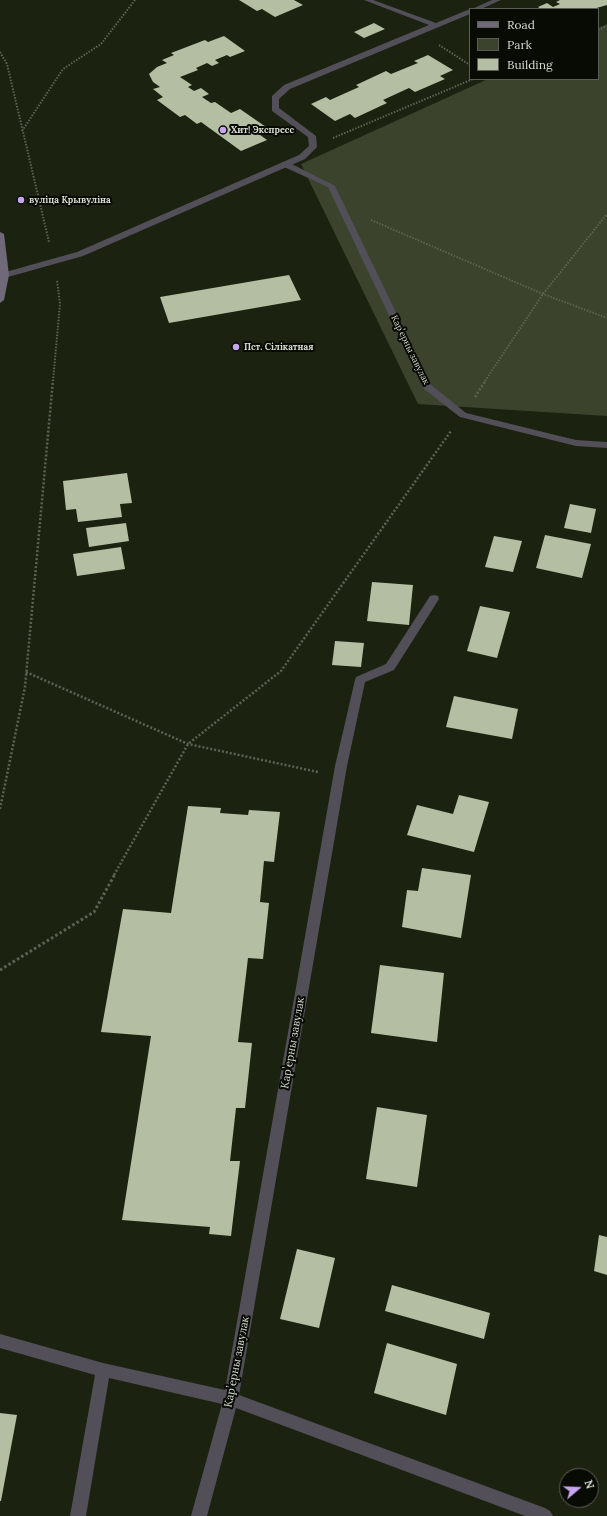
<!DOCTYPE html>
<meta charset="utf-8">
<style>
body{margin:0}
#map{position:relative;width:607px;height:1516px;overflow:hidden;background:#1c2210;font-family:Lora,serif}
canvas{display:block}
.legend{position:absolute;left:469px;top:8px;width:130px;height:72px;box-sizing:border-box;background:#080a04;border:1px solid #5b5e56;margin:0;padding:5px 7px;list-style:none;font-size:12px;color:#d7dcd1}
.legend li{display:flex;align-items:center;gap:8px;height:20px}
.legend b{width:20px;border:1px solid #5b5e56}
.north{position:absolute;left:559px;top:1468px;width:40px;height:40px;box-sizing:border-box;background:#080a04;border:1px solid #5b5e56;border-radius:50%;rotate:71deg;font-size:11px;font-weight:700;line-height:16px;text-align:center;color:#d7dcd1}
.north::after{content:'';display:block;margin:auto;width:14px;height:18px;background:#c7a6ef;clip-path:polygon(50% 0,100% 100%,50% 72%,0 100%)}
</style>
<div id="map">
<canvas width="607" height="1516"></canvas>
<ul class="legend">
<li><b style="height:5px;background:#70697a"></b>Road</li>
<li><b style="height:11px;background:#3b432d"></b>Park</li>
<li><b style="height:11px;background:#b3bea2"></b>Building</li>
</ul>
<div class="north">N</div>
</div>
<script>
const context = document.querySelector('canvas').getContext('2d');
context.lineJoin = 'round';
function fill(path, color) {
  context.fillStyle = color;
  context.fill(path, 'evenodd');
}
function stroke(path, color, width, dash) {
  context.strokeStyle = color;
  context.lineWidth = width;
  context.lineCap = dash ? 'butt' : 'round';
  context.setLineDash(dash || []);
  context.stroke(path);
}
function drawText(font, color, halo, rows, align = 'center') {
  context.font = font + ' Lora,serif';
  context.lineWidth = 4;
  context.setLineDash([]);
  context.textBaseline = 'middle';
  context.strokeStyle = halo;
  context.fillStyle = color;
  for (const [text, x, y, turn = 0] of rows) {
    context.save();
    context.translate(x, y);
    context.rotate((+turn || 0) * Math.PI / 180);
    context.textAlign = isNaN(turn) ? turn : align;
    if (halo) context.strokeText(text, 0, 0);
    context.fillText(text, 0, 0);
    context.restore();
  }
}
const green = new Path2D(`
 M607,24v392l-189,-12 -117,-240 187,-85h110v-51z`);
const building = new Path2D(`
 M239,0h55l9,5 -28,12 -13,-8 -5,2z
 M560,0h47v5l-14,4h-52l-3,-2 9,-4 6,4 7,-3 -4,-2z
 M374,23l11,6 -21,9 -10,-6z
 M224,36l21,15 -15,6 -3,-2 -12,5 4,3 -7,3 -5,-3 -11,5 2,2 -18,7 12,8 -4,2 6,4 7,-3 8,6 -7,3 9,6 4,-1 16,11 9,-4 26,18 -10,5 11,8 -26,11 -40,-29 -4,2 -12,-9 -5,2 -23,-17 6,-3 -10,-8 7,-2 -7,-5 -4,-8 8,-7 10,-4 -5,-3 12,-5 -3,-2 34,-13 3,2z
 M428,55l25,15 -13,6 5,3 -30,13 -6,-4 -26,12 4,3 -32,15 -5,-4 -15,7 -24,-17 15,-7 4,3 29,-13 -3,-2 30,-14 5,3 27,-11 -4,-2z
 M289,275l12,25 -132,23 -9,-26z
 M127,473l5,30 -12,1 2,13 -44,5 -2,-13 -10,1 -3,-29z
 M570,504l26,5 -5,24 -27,-5z
 M126,523l3,18 -40,6 -3,-19z
 M545,535l46,9 -9,34 -46,-10z
 M494,536l28,5 -9,31 -28,-5z
 M121,547l4,22 -48,7 -4,-22z
 M372,582l41,3 -4,40 -42,-4z
 M480,606l30,6 -13,46 -30,-7z
 M335,641l29,2 -3,24 -29,-2z
 M454,696l64,13 -6,30 -66,-12z
 M459,795l30,7 -15,50 -67,-17 10,-30 36,9z
 M188,806l33,2 -1,5 28,2 1,-5 31,2 -6,50 -10,-1 -4,41 9,1 -6,56 -15,-1 -10,84 14,1 -7,65h-9l-6,53h10l-9,75 -22,-2 1,-7 -88,-7 29,-184 -50,-4 22,-123 48,4z
 M422,868l49,7 -10,63 -59,-11 5,-37 11,1z
 M380,965l64,8 -7,69 -66,-9z
 M377,1107l50,8 -10,72 -51,-8z
 M599,1235l8,2v38l-13,-4z
 M297,1249l38,9 -16,70 -39,-9z
 M392,1285l98,28 -6,26 -99,-28z
 M387,1343l70,21 -11,51 -72,-22z
 M0,1413l17,2 -16,86h-1z`);
const pathFar2 = new Path2D(`
 M598,30l9,-4
 M439,45l31,20
 M0,52l7,12 42,178
 M22,131l41,-62 38,-25 34,-44
 M333,138l140,-59
 M371,220l172,74 64,24
 M53,381l7,-77 -3,-24
 M485,381l58,-87 64,-80`);
const pathFar1 = new Path2D(`
 M475,397l11,-17
 M26,672l162,72 130,28
 M0,809l25,-122 28,-307
 M114,875l74,-131 93,-73 170,-240`);
const path = new Path2D(`
 M0,970l94,-58 21,-38`);
const service = new Path2D(`
 M364,0h9l63,23 34,-14v5l-180,75 -11,10v9l37,28 1,11 -12,12 -222,97 -75,21h-6l-1,-2 1,-2 75,-21 222,-97 10,-9 -1,-9 -36,-26v-15l12,-11 145,-60z
 M492,0h9l-20,9h-9z`);
const minor = new Path2D(`
 M282,162h6l47,24 96,199 35,28 110,27 31,2v6l-31,-2 -116,-29 -36,-28 -96,-202 -46,-21z
 M434,595l4,1 1,3 -45,71 -29,12 -18,84 -108,629 306,113 5,3 3,5h-28l-289,-108 -29,108h-16l31,-112 -113,-26 -23,138h-16l25,-141 -95,-27v-14l103,29 122,27 110,-624 20,-86 1,-3 30,-13 44,-68z`);
const secondary = new Path2D(`
 M0,232l4,2 5,41 -5,25 -4,3z`);
const markers = [
 [223,130,4,"#c7a6ef"],
 [21,200,4,"#c7a6ef"],
 [236,347,4,"#c7a6ef"]
];
const farPoinames = [
 ["Хит! Экспресс",231,130],
 ["вуліца Крывуліна",29,200],
 ["Пст. Сілікатная",244,347]
];
const farStreetnames = [
 ["Карʼерны завулак",410,350,64]
];
const streetNames = [
 ["Карʼерны завулак",293,1043,-80],
 ["Карʼерны завулак",237,1362,-79]
];
fill(green, '#3b432d');
fill(building, '#b3bea2');
stroke(pathFar2, '#5d6353', 2, [1.5, 1.5]);
stroke(pathFar1, '#5d6353', 2.5, [2, 2]);
stroke(path, '#5d6353', 3, [2.5, 2.5]);
fill(service, '#534f59');
fill(minor, '#534f59');
fill(secondary, '#70697a');
for (const [x, y, r, color] of markers) {
  const dot = new Path2D();
  dot.arc(x, y, r, 0, 2 * Math.PI);
  context.fillStyle = color;
  context.fill(dot);
  stroke(dot, '#080a04', 1.5);
}
drawText('bold 9px', '#d7dcd1', '#080a04', farPoinames, 'left');
drawText('9px', '#d7dcd1', '#080a04', farStreetnames);
drawText('11px', '#d7dcd1', '#080a04', streetNames);
</script>
